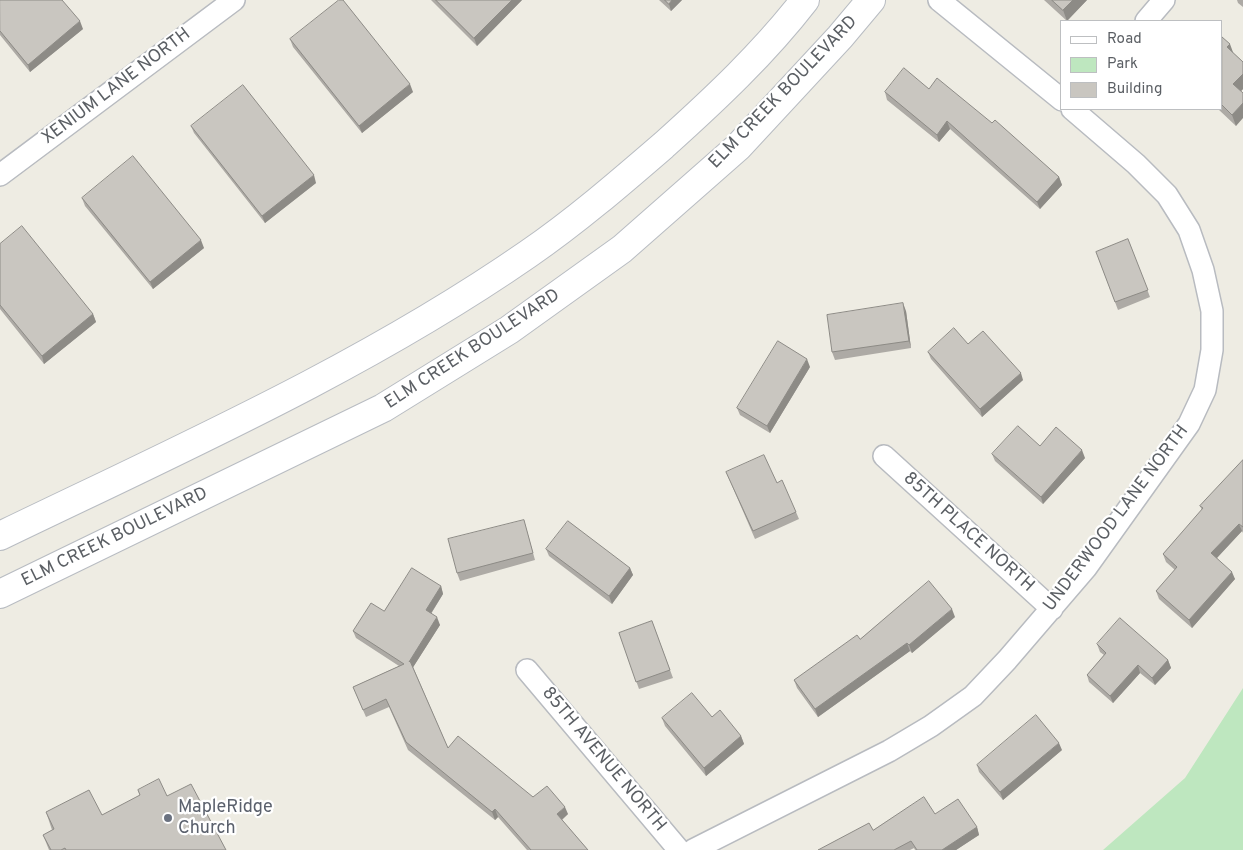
<!DOCTYPE html>
<style>
body{margin:0}
#map{position:relative;width:1243px;height:850px;overflow:hidden;background:#eeece3;font-family:Overpass,sans-serif}
canvas{display:block}
.legend{position:absolute;left:1060px;top:20px;width:162px;height:90px;box-sizing:border-box;background:#fff;border:1px solid #bdbfc1;margin:0;padding:6px 9px;list-style:none;font-size:15px;color:#5b5f64}
.legend li{display:flex;align-items:center;gap:10px;height:25px}
.legend b{width:25px;border:1px solid #bdbfc1}
</style>
<div id="map">
<canvas width="1243" height="850"></canvas>
<ul class="legend">
<li><b style="height:6px;background:#fff"></b>Road</li>
<li><b style="height:14px;background:#bee7bf"></b>Park</li>
<li><b style="height:14px;background:#c9c6c0"></b>Building</li>
</ul>
</div>
<script>
const context = document.querySelector('canvas').getContext('2d');
context.lineJoin = 'round';
function fill(path, color) {
  context.fillStyle = color;
  context.fill(path, 'evenodd');
}
function stroke(path, color, width, dash) {
  context.strokeStyle = color;
  context.lineWidth = width;
  context.lineCap = dash ? 'butt' : 'round';
  context.setLineDash(dash || []);
  context.stroke(path);
}
function drawText(font, color, halo, rows, align = 'center') {
  context.font = font + ' Overpass,sans-serif';
  context.lineWidth = 4.5;
  context.setLineDash([]);
  context.textBaseline = 'middle';
  context.strokeStyle = halo;
  context.fillStyle = color;
  for (const [text, x, y, turn = 0] of rows) {
    context.save();
    context.translate(x, y);
    context.rotate((+turn || 0) * Math.PI / 180);
    context.textAlign = isNaN(turn) ? turn : align;
    if (halo) context.strokeText(text, 0, 0);
    context.fillText(text, 0, 0);
    context.restore();
  }
}
const green = new Path2D(`
 M1243,688v162h-140l82,-72z`);
const minor = new Path2D(`
 M939,0l123,100
 M1146,21l18,-21
 M0,175l234,-175
 M884,456l168,153
 M527,670l152,180
 M693,850l196,-99 42,-25 42,-30 34,-36 79,-92 103,-144 16,-34 7,-40v-39l-9,-41 -14,-40 -22,-35 -31,-31 -64,-55`);
const secondary = new Path2D(`
 M0,536c178,-86 365,-169 528,-282 48,-33 93,-72 137,-110 50,-45 99,-91 140,-144
 M0,594l383,-186 126,-78 113,-81 116,-102 102,-110 31,-37`);
const wall = new Path2D(`
 M0,0l83,29 -53,43 -30,-37z
 M431,0h91l-45,46z
 M659,0h23l-11,11z
 M1044,0h43l-20,21z
 M1237,0h6v7l-5,-4z
 M1222,37l11,16 10,9v27l-2,2 -5,35 -18,-17h4z
 M290,39l123,53 -51,41 -69,-86z
 M929,89l130,88 3,8 -22,24 -90,-80 -11,13 -52,-42 -2,-8z
 M191,126l125,57 -51,40 -71,-90z
 M82,198l122,50 -51,41 -68,-83z
 M1128,239l22,58 -32,13 -22,-58z
 M0,244l93,70 3,8 -52,42 -44,-55z
 M906,311l5,37 -76,12 -3,-8z
 M968,344l55,36 -41,37 -51,-58 -3,-7z
 M810,367l-40,66 -30,-18 -3,-7z
 M1040,446l45,12 -42,46 -48,-43 -3,-7z
 M1243,460v73l-1,-2 -25,27 18,21 -43,49 -33,-29 -3,-8 19,-21 -9,-8 -3,-8 39,-44 -2,-4z
 M726,472l51,11 19,29 3,7 -44,20z
 M524,520l11,40 -75,21 -3,-8z
 M546,549l84,19 3,7 -21,29 -63,-48z
 M441,586l2,8 -12,20 9,11 -27,42 35,81 85,49 35,17 -6,6 26,30h-61l-29,-33 -3,3 -87,-70 -19,-43 -23,10 -13,-30 46,-21 -43,-28 -3,-7 31,-20z
 M955,617l-43,36 -2,-2 -92,66 -21,-29 -3,-8 66,-41z
 M652,621l21,57 -34,11 -20,-56z
 M1097,644l71,16 3,8 -16,17 -15,-12 -27,30 -24,-21 -2,-7 17,-20 -4,-3z
 M712,717l29,19 3,8 -38,32 -41,-50 -3,-8z
 M1062,750l-59,50 -24,-28 -2,-7z
 M138,790l29,6 59,54h-177l-6,-15 9,-5 -6,-18 56,3 38,-19z
 M935,814l42,13 2,8 -23,15h-41l-1,-2 -4,2h-92l55,-20z`);
const shadedWall = new Path2D(`
 M512,0h10l-45,46 -3,-8z
 M672,0h10l-11,11 -2,-7z
 M1073,0h14l-20,21 -4,-11z
 M80,21l3,8 -53,43 -2,-7z
 M1230,44l4,11 -7,-8z
 M1243,74v15l-6,6 -4,-11z
 M410,84l3,8 -51,41 -3,-7z
 M1243,103v15l-7,8 -4,-11z
 M947,121l3,8 -11,13 -2,-7z
 M314,175l2,8 -51,40 -3,-7z
 M1059,177l3,8 -22,24 -3,-7z
 M201,240l3,8 -51,41 -3,-7z
 M903,303l3,8 5,37 -2,-7z
 M93,314l3,8 -52,42 -2,-8z
 M807,359l3,8 -40,66 -3,-7z
 M1021,373l2,7 -41,37 -2,-8z
 M1082,450l3,8 -42,46 -2,-7z
 M1239,524l3,7 -28,30 -3,-8z
 M630,568l3,7 -21,29 -3,-8z
 M1232,572l3,7 -43,49 -3,-8z
 M441,586l2,8 -15,24 -2,-8z
 M952,609l3,8 -43,36 -3,-8z
 M437,617l3,8 -28,44 -3,-7z
 M907,643l3,8 -92,66 -3,-8z
 M1168,660l3,8 -16,17 -3,-7z
 M1138,665l2,8 -27,30 -3,-7z
 M741,736l3,8 -38,32 -2,-8z
 M1059,743l3,7 -59,50 -3,-8z
 M565,807l3,7 -9,8 -2,-8z
 M495,809l3,8 -3,3 -3,-8z
 M977,827l2,8 -23,15h-14z`);
const building = new Path2D(`
 M0,0h62l18,21 -52,44 -28,-34z
 M339,0h4l67,84 -51,42 -69,-87z
 M436,0h76l-38,38z
 M665,0h7l-3,4z
 M1052,0h21l-10,10z
 M1222,37l8,7 -3,3 16,15v12l-10,10 10,9v10l-11,12 -10,-10z
 M904,68l25,21 8,-11 55,45 3,-3 64,57 -22,25 -90,-81 -10,14 -52,-43z
 M243,85l71,90 -52,41 -71,-90z
 M133,156l68,84 -51,42 -68,-84z
 M22,226l71,88 -51,42 -42,-51v-61z
 M1128,239l20,51 -33,12 -19,-50z
 M903,303l6,38 -77,11 -5,-37z
 M954,328l14,16 15,-13 38,42 -41,36 -52,-57z
 M778,341l29,18 -40,67 -30,-18z
 M1018,426l22,20 16,-19 26,23 -41,47 -49,-43z
 M764,455l13,28 5,-3 14,32 -43,19 -27,-59z
 M1243,460v67l-4,-3 -28,29 21,19 -43,48 -33,-29 21,-24 -14,-13 40,-46 -3,-2z
 M524,520l9,33 -76,20 -9,-34z
 M568,521l62,47 -21,28 -63,-47z
 M412,568l29,18 -15,24 11,7 -28,45 1,-1 38,87 10,-12 75,61 14,-11 18,21 -8,7 31,36h-57l-36,-41 -3,3 -86,-70 -20,-43 -23,11 -10,-23 51,-23 -51,-33 18,-28 13,8z
 M929,581l23,28 -43,36 -2,-2 -92,66 -21,-29 63,-45 3,4z
 M1120,618l48,42 -16,18 -14,-13 -28,31 -23,-21 19,-22 -9,-9z
 M652,621l18,49 -34,12 -17,-49z
 M692,693l20,24 8,-7 21,26 -37,32 -42,-50z
 M1036,715l23,28 -59,49 -23,-27z
 M159,779l8,17 24,-12 35,66h-160l-1,-2 -4,2h-10l-8,-15 11,-6 -8,-17 43,-22 13,25 38,-20 -2,-5z
 M924,797l11,17 23,-15 19,28 -35,23h-25l-6,-9 -17,9h-76l51,-27 4,7z`);
const markers = [
 [168,818,5,"#6b7280"]
];
const streetNames = [
 ["XENIUM LANE NORTH",117,87,-37],
 ["ELM CREEK BOULEVARD",784,93,-46],
 ["ELM CREEK BOULEVARD",473,350,-33],
 ["UNDERWOOD LANE NORTH",1117,519,-53],
 ["85TH PLACE NORTH",968,533,42],
 ["ELM CREEK BOULEVARD",115,538,-26],
 ["85TH AVENUE NORTH",603,760,50]
];
const worshipNames = [
 ["MapleRidge",178,808],
 ["Church",178,829]
];
fill(green, '#bee7bf');
stroke(minor, '#b8bbc0', 24);
stroke(secondary, '#b8bcc2', 30);
stroke(minor, '#fff', 21);
stroke(secondary, '#fff', 28);
fill(wall, '#adaaa5');
fill(shadedWall, '#8d8b86');
fill(building, '#c9c6c0');
stroke(building, '#8d8b86', 1);
for (const [x, y, r, color] of markers) {
  const dot = new Path2D();
  dot.arc(x, y, r, 0, 2 * Math.PI);
  context.fillStyle = color;
  context.fill(dot);
  stroke(dot, '#fff', 2);
}
drawText('18px', '#5b5f64', '#fff', streetNames);
drawText('18px', '#5b616d', '#fff', worshipNames, 'left');
</script>
